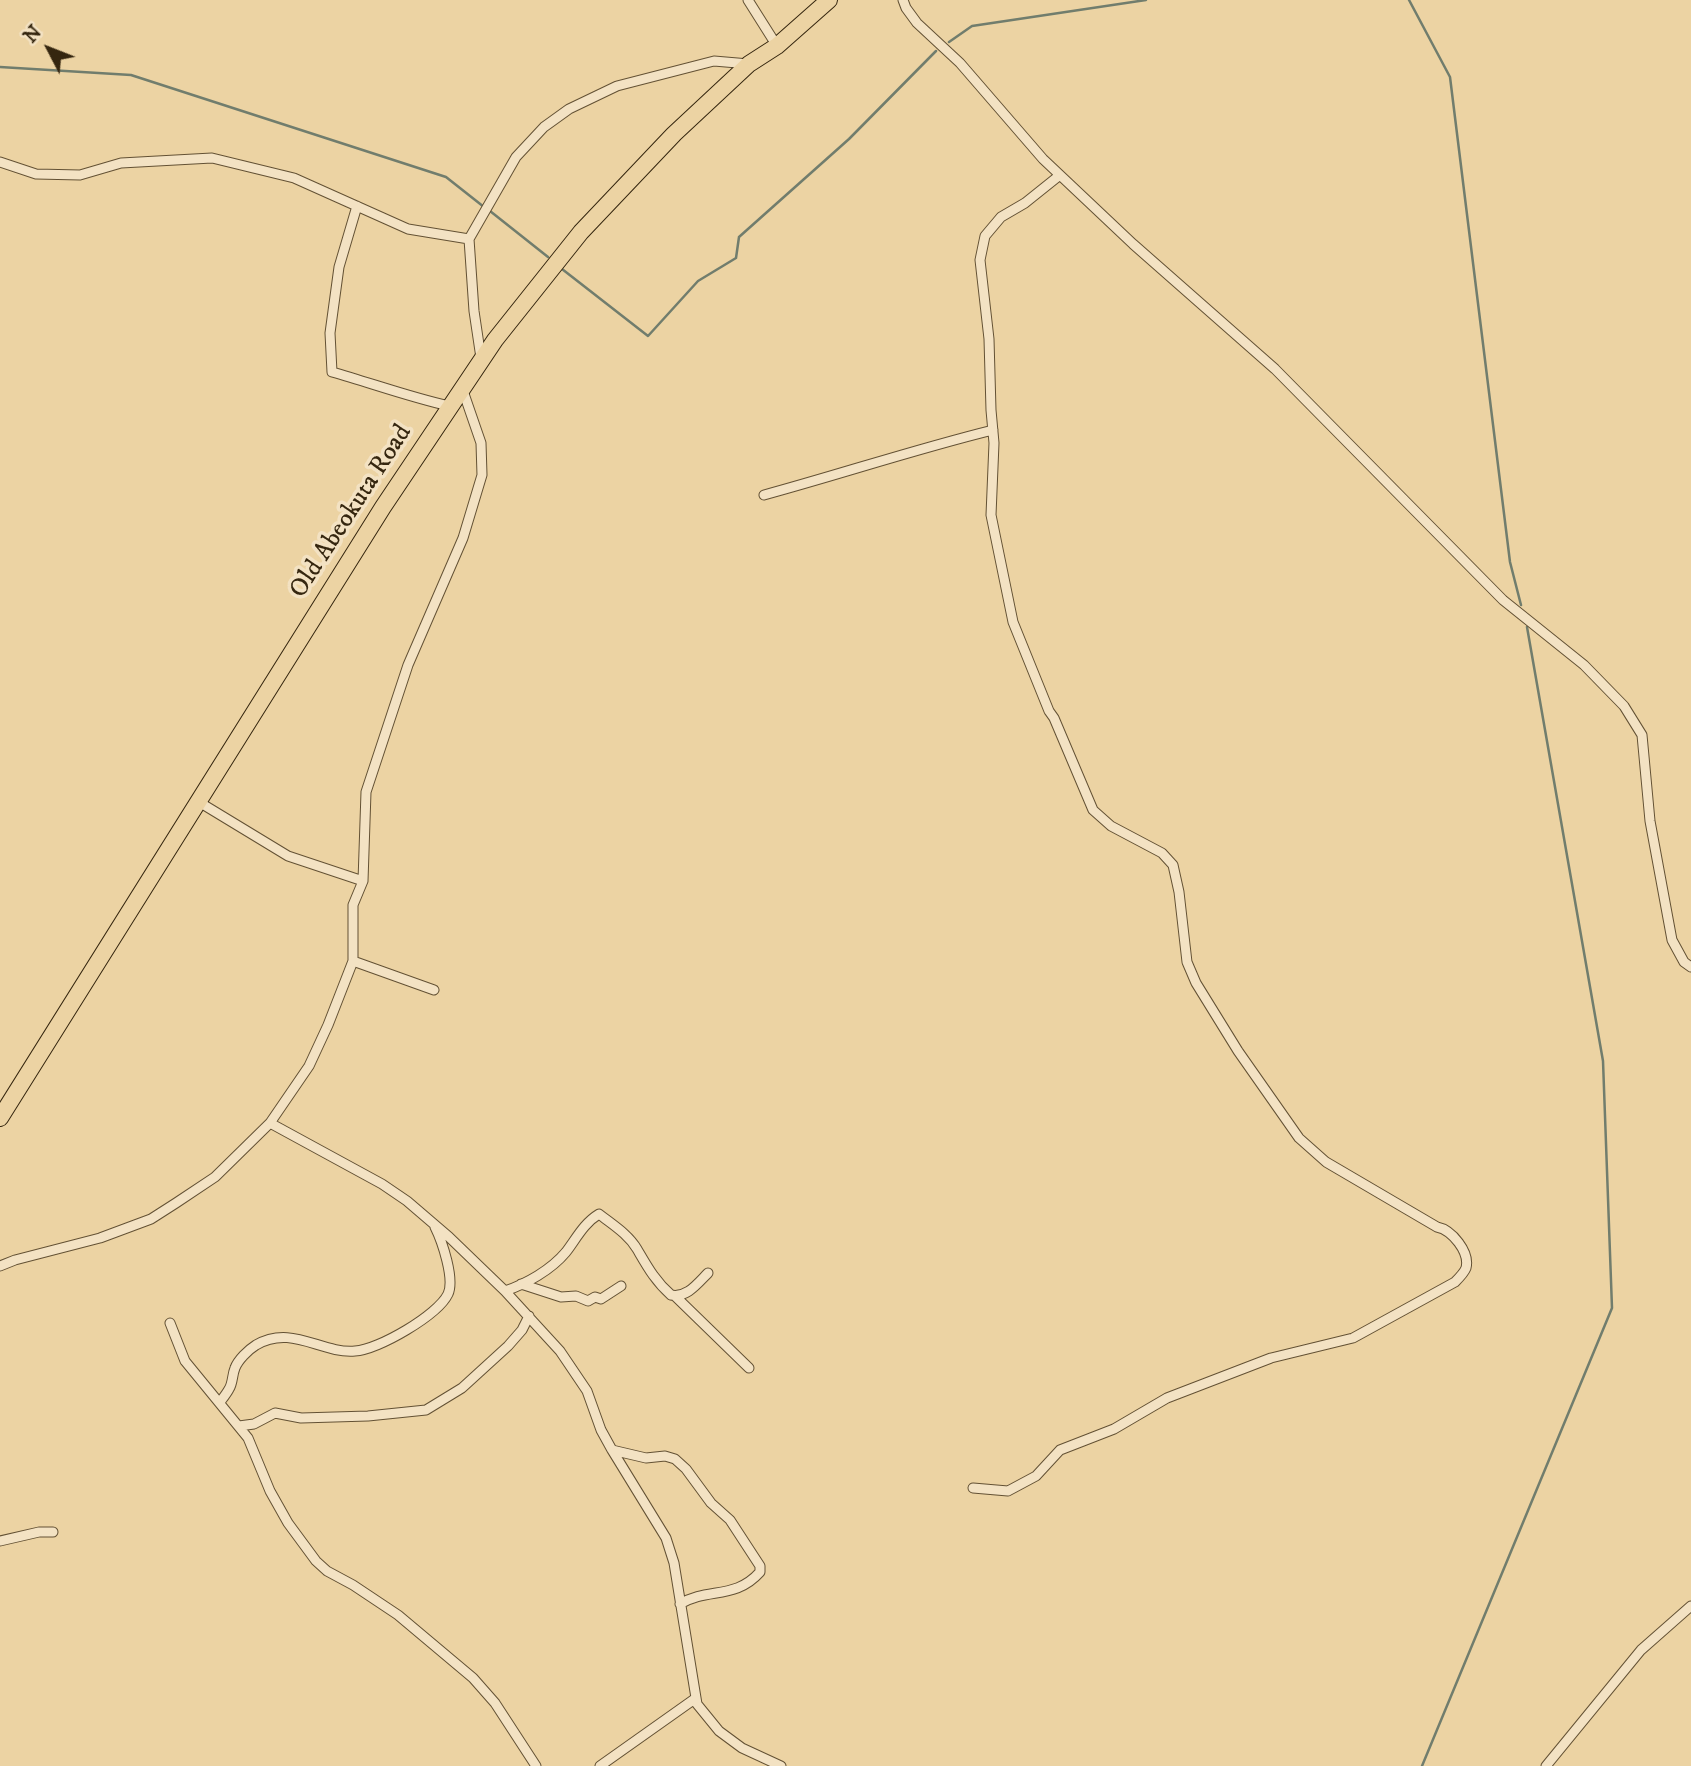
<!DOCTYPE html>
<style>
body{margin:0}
#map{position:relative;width:1691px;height:1766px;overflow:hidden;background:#ecd3a3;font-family:"IM FELL DW Pica",serif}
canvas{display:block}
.north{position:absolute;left:14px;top:14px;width:70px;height:70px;-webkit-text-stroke:5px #f3e2c3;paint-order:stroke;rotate:312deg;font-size:19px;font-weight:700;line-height:28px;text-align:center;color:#35260f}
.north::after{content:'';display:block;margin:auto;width:24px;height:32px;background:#35260f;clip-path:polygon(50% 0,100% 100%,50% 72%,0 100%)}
</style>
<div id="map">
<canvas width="1691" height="1766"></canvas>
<div class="north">N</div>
</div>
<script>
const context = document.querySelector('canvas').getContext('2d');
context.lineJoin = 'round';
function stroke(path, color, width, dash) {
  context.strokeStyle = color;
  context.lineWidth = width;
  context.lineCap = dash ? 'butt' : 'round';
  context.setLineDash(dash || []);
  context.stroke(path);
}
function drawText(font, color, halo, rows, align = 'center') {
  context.font = font + ' "IM FELL DW Pica",serif';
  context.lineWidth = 7;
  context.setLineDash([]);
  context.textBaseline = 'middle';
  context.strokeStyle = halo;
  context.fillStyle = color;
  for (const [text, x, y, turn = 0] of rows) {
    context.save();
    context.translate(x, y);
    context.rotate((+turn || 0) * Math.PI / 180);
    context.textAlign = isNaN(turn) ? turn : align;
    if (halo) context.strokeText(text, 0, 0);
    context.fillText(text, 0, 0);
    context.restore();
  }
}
const stream = new Path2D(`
 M1409,0l41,77 60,485 11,43
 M949,42l23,-16 174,-26
 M0,67l131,8 315,102 38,30
 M490,211l58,46
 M562,269l86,67 50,-55 38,-23 3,-21 110,-98 87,-88
 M1422,1766l190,-458 -9,-247 -76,-434`);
const street = new Path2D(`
 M748,0l29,46
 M903,0l3,8 11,15 43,40 83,96 90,85 142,125 228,231 81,65 40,41 18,29 8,86 22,119 12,22 7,5
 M0,162l36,12 44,1 41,-12 91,-5 82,20 114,51 61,10
 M357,206l-18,61 -9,66 2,39c39,11 77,25 117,34
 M481,358l-7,-47 -5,-72 47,-82 28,-30 25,-18 48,-23 97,-25 35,3
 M764,495c77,-21 152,-46 229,-65
 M199,802l89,54 75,25
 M353,961l81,29
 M270,1123l112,61 25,17 42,36 56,54 55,60 27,40 14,39 11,20 54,88 8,25 23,141 22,27 23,17 39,18
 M0,1266l15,-6 85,-22 51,-19 25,-16 39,-26 55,-54 39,-57 19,-41 25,-64v-56l10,-24 3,-89 42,-127 55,-127 19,-63 -1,-32 -19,-55
 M521,1284l40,13 15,-1 12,5 7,-4 6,2 20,-13
 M505,1291c21,-7 46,-21 61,-39 10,-13 18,-29 33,-38 14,11 29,20 38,35 10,17 18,32 34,46 16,3 26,-11 37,-22
 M675,1296l74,72
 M170,1323l15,38 63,77 22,53 18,32 28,38 11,10 26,14 45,30 75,63 22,25 41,63
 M220,1402c3,-4 7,-9 9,-13 4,-6 3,-14 6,-21 3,-8 13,-18 21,-23 36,-21 65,9 99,6 23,-1 83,-36 93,-57 7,-15 -6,-53 -13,-67
 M239,1426l15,-2 21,-11 26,5 67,-2 58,-6 36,-22 46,-42 14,-16 7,-14
 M612,1450l34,8 19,-2 10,3 11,10 25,34 19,17 30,46v6c-25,28 -52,15 -80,32
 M973,1488l35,3 28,-15 24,-26 54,-21 53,-31 104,-40 82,-20 102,-56c4,-4 9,-9 11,-14 4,-16 -14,-38 -29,-41l-111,-65 -27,-24 -61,-87 -42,-68 -9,-21 -8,-70 -6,-27 -11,-12 -51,-27 -18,-16 -39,-92 -5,-7 -36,-89 -22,-107 3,-72 -3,-33 -2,-71 -9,-79 5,-24 16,-19 24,-14 35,-28
 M0,1541l39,-9h14
 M600,1766l96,-68
 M1546,1766l95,-116 50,-44`);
const highway = new Path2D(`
 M0,1118l383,-611 112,-167 86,-108 93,-98 75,-70 28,-18 52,-46`);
const streetNames = [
 ["Old Abeokuta Road",352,512,-57]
];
stroke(stream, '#717d6d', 2.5);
stroke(street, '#635134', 11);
stroke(highway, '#35260f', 18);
stroke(street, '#f3e2c3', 9);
stroke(highway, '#ecd3a3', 16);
drawText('26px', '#35260f', '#f3e2c3', streetNames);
</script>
